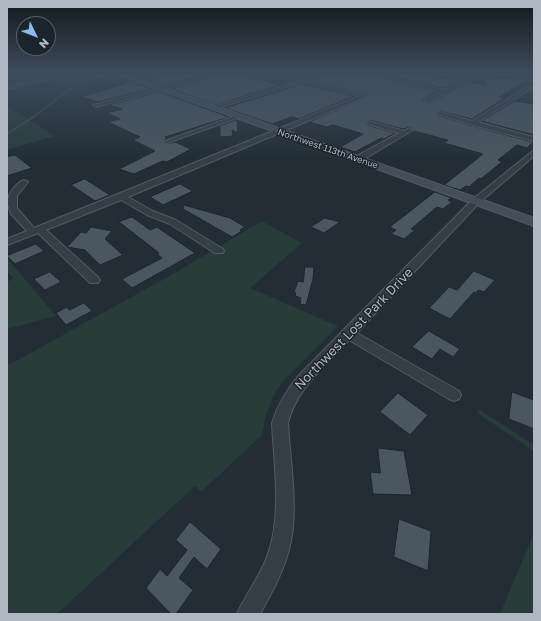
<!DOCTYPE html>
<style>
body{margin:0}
#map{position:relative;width:541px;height:621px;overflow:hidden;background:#222d35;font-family:"Golos Text",sans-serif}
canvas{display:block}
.frame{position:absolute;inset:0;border:8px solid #b0b9c3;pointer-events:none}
.north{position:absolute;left:16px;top:16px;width:40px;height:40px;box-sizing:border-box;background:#1b232b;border:1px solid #575f68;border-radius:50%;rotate:133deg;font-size:11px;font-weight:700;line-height:16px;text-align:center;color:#b0b9c3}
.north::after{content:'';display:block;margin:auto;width:14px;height:18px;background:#89bcee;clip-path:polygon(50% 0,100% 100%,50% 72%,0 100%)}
</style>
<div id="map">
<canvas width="541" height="621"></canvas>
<div class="frame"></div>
<div class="north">N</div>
</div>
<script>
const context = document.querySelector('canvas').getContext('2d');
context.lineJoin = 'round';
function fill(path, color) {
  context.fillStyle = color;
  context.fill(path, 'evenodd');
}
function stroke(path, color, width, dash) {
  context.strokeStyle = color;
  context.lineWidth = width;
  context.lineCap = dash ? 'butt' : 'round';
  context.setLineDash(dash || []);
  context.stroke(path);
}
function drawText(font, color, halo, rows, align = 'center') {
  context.font = font + ' "Golos Text",sans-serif';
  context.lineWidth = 3;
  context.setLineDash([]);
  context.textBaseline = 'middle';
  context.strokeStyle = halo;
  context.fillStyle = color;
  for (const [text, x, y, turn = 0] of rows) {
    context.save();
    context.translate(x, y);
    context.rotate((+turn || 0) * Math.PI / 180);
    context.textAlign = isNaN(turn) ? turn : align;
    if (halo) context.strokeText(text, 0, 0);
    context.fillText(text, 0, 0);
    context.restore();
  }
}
const green = new Path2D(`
 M75,75h36l2,1 -51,11 -13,-6z
 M7,106l47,30 -47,14z
 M262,221l40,22 -52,45 88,38 -56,56 -9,15 -7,18 -4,20 -61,57 -6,-6 -138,128h-50v-248l166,-92z
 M7,258l49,58 -49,13v-47l6,-4 -6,-7z
 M480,410l54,35v6l-57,-38z
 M534,533v81h-34z`);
const streamFar1 = new Path2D(`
 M32,118l37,-28 32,-15`);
const stream = new Path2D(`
 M7,134l26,-17`);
const building = new Path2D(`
 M165,75h40l-42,11 -15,-5z
 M221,75h21l38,10 -64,20 -44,-16z
 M328,75h39l68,17 -12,7v2l5,2 41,-21 16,3 1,-8 42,3 -28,17 5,1 -33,21 -32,-8 -4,3 1,1 39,12 57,15 -6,6 -10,-3 -19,15 4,2 -21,17 -2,-1 -10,9 -3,-1 -6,4 -16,-5 39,-31 -39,-11 4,-3 -34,-9 -3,-4 -8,2 -34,-9 -3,2 1,3 28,8 -11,6 -3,-1 -26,14 -15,-5 23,-13 -30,-9 -6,2 -18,-5 59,-26 -1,-1 -56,-14z
 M384,75h48l1,6 11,-4 15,3 -15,8z
 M130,81l21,8 -53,13 -17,-5 49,-15z
 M303,84l51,12 -55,23 -8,-2 -19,7 -47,-16z
 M160,92l69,25 -64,20 3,1 -4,2 1,2 5,1 5,-1 16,7 -24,13 -4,-1 -29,13 -15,-5 36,-18 -22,-11 7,-3 -32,-15 12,-3 -13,-6 15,-4 -13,-4z
 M515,101l19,3v31l-52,-14z
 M237,120l1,13 -6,-3 1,6 -13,1v-11z
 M15,155l17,13 -25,8v-19z
 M85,179l25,16 -15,6 -24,-16z
 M180,184l13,7 -30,14 -13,-8z
 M435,192l17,6 -4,2 4,2 -9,7 -6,-2 -26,22 4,1 -11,9 -13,-5 5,-4 -6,-3z
 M184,205l46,13 15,9 -5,3 2,1 -10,6 -49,-28z
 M132,217l18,13 7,-3 38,26 -63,35 -10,-9 40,-21 -5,-4 2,-1 -40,-31z
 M325,218l15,4 -16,11 -13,-6z
 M91,227l21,4 -7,8 18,16 -23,10 -15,-15 -18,-3 14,-15 5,1z
 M36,244l8,7 -29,13 -8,-8z
 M305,267h9l-1,12 -7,26 -6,-1 1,-6 -6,-2 1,-3 -2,-1 4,-11 5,1z
 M474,271l21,9 -11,12 -6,-2 -2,3 -2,-1 -24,27 -21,-11 20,-21 8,3z
 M50,272l11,10 -16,8 -11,-11z
 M84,303l8,8 -26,14 -10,-12 11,-6 2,3z
 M429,331l31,18 -7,8 -13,-8 -8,10 -20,-12z
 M512,392l22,8v29l-25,-10z
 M398,393l30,22 -18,20 -30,-23z
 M378,448l26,3 8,44 -39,-1 -3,-22 10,1z
 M399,519l32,12 -3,40 -34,-14z
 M190,522l31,27 -14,20 -13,-12 -15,21 14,12 -17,24h-5l-25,-26 14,-19 7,7 20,-26 -11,-10z`);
const street = new Path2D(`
 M60,75h9l-62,14v-2z
 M156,75h8l-27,7 -2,-1z
 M212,75h8l-124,32 -3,-2z
 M368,75h9l67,15 20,-11 -16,-4 20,2 5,-1 2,1 -48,25 -3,-2 1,-1 15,-7z
 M303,80l64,16 -239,101 25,14 23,9 47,29 1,2 -1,2h-8l-45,-29 -23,-9 -26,-15 -75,30 52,47 2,3 -2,3h-8l-52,-50 -31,12v-6l20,-8 -16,-17 -4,-12c2,-8 8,-19 17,-22l4,2 -11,14v12l17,20 325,-132 -56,-14 -88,27 -5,-1z
 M534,86v3l-5,1 -51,32 56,15v4l-58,-15 -39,-12 3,-2 32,9 53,-33z
 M235,116l5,1 -70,25 -5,-1z
 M369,121l35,10 6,-3 3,2 -52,31h-6v-4l44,-24 -32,-9v-2z
 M534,150v6l-55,47 -122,130 102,58 2,4 -2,4 -5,2 -5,-2 -100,-59c-23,25 -53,49 -61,83 2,36 10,84 3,118 -5,26 -18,50 -31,73h-23c9,-21 24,-38 31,-60 14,-39 6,-90 4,-131 6,-20 16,-35 29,-50l172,-174z`);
const secondary = new Path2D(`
 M118,75h10l406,143v8z`);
const farStreetnames = [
 ["Northwest 113th Avenue",328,149,19]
];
const nearStreetnames = [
 ["Northwest Lost Park Drive",354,329,-46]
];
fill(green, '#283c3a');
stroke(streamFar1, '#374b5b', 1.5);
stroke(stream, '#374b5b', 2);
fill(building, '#4a5761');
stroke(building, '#1d252d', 1);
stroke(street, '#535c64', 2);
stroke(secondary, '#535c64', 2);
fill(street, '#353e46');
fill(secondary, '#434e59');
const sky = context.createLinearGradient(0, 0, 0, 162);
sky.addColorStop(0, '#13191d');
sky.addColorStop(0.46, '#3e4c5c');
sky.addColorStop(1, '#3e4c5c00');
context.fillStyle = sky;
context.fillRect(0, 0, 541, 162);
drawText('9px', '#b0b9c3', '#1b232b', farStreetnames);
drawText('13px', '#b0b9c3', '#1b232b', nearStreetnames);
</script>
